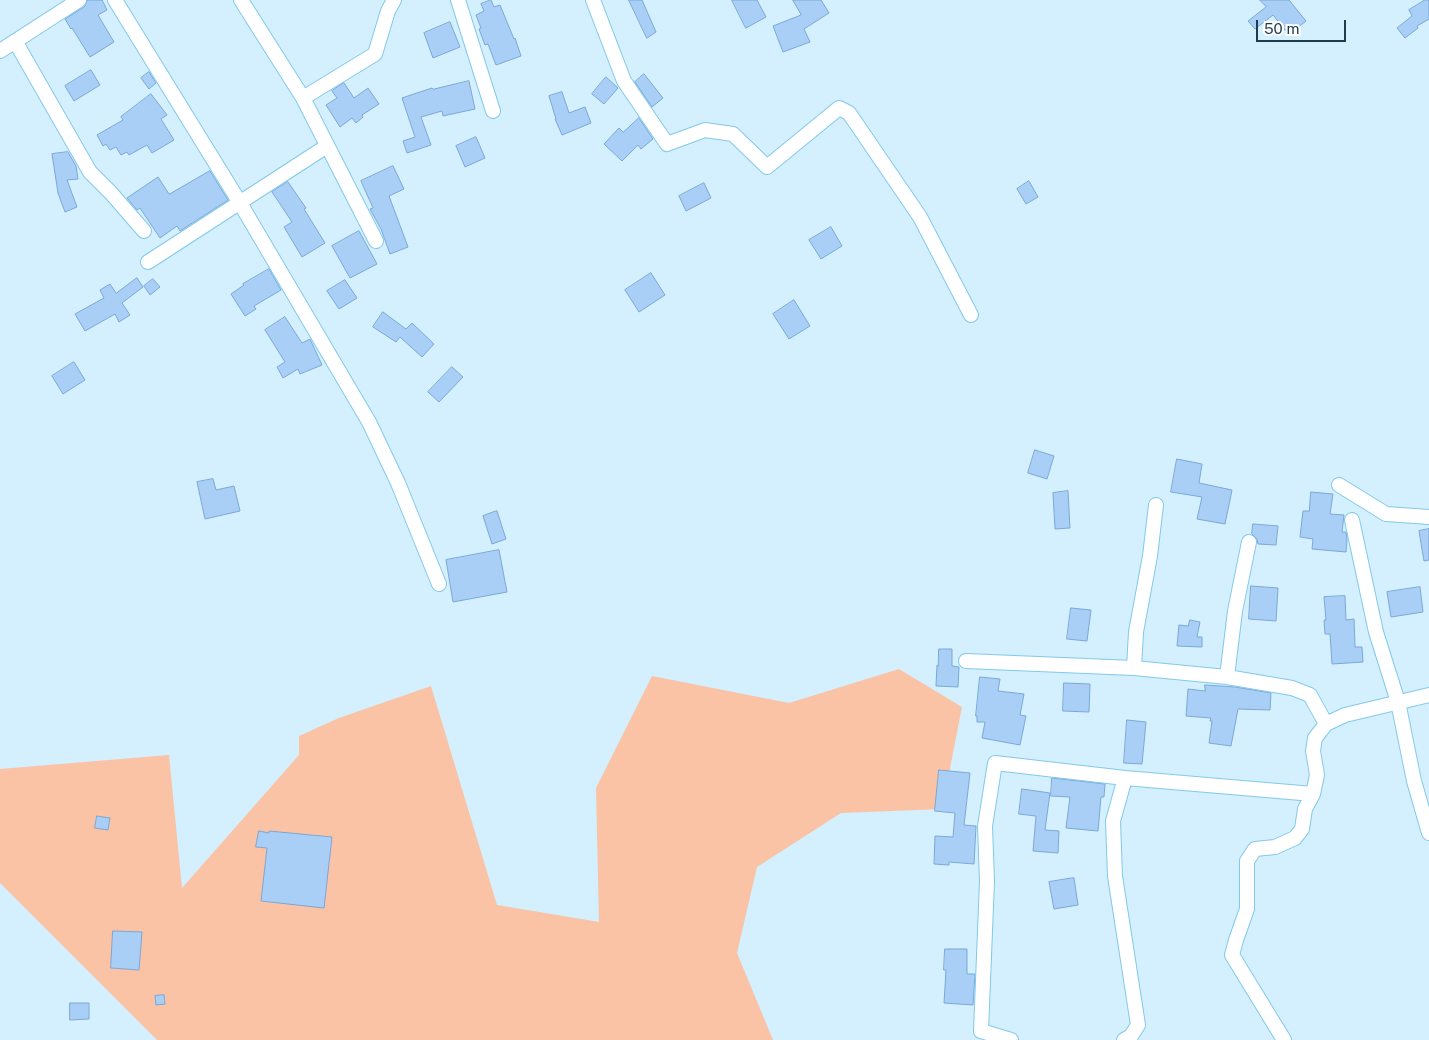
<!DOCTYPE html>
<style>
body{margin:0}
#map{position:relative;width:1429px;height:1040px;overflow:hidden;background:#d4effd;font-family:"Public Sans",sans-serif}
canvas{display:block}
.scale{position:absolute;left:1256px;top:20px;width:90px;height:22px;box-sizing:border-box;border:2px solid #1e3c49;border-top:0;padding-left:6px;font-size:15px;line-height:18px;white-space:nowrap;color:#1e3c49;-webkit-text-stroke:4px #fff;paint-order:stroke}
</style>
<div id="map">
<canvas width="1429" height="1040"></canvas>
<div class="scale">50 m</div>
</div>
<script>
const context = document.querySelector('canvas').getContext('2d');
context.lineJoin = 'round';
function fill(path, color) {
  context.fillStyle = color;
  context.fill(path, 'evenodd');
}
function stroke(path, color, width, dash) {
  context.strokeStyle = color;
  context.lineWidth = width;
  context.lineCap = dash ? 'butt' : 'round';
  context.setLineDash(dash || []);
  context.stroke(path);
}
const green = new Path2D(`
 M899,669l63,38 -20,102 -101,4 -84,54 -20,86 36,87h-616l-157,-157v-114l169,-14 13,133 117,-133v-19l40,-18 92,-32 66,219 102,17 -3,-134 56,-112 137,27z`);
const building = new Path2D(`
 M88,0h14l5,10 -9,5 16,27 -24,15 -18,-29 -1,1 -6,-10 19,-12z
 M491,0l3,7 6,-2 14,34 1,-1 6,18 -25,9 -8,-21 -3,1 -6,-16 2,-1 -5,-13 8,-4 -3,-7z
 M629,0h13l14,32 -9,6z
 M732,0h25l9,17 -20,11z
 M793,0h28l8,13 -25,16 6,13 -27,10 -10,-26 28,-11z
 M1260,0h29l17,21 -17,14 -16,-20 -18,14 -7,-8 18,-14z
 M1425,0h4v19l-12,7 1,2 -13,10 -8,-10 15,-12 -3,-6z
 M450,22l10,25 -27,11 -9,-25z
 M91,70l9,15 -26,16 -9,-15z
 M149,72l7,11 -7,6 -8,-11z
 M644,74l19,24 -11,9 -17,-25z
 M606,77l12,11 -14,16 -12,-10z
 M469,81l6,28 -32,7 -1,-5 -21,6 10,28 -24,8 -4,-12 12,-4 -13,-39 30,-10 1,1z
 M344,83l10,15 14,-10 11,16 -17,11 1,2 -7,6 -4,-5 -12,9 -14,-22 11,-7 -5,-7z
 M562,92l7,21 16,-6 6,16 -29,12 -7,-16h1l-7,-23z
 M151,94l16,21 -6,4 13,21 -22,13 -5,-8 -18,10 -2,-3 -6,3 -5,-8 -6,3 -4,-6 -3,2 -6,-11 26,-15 -2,-3z
 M639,118l14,21 -12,10 -3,-4 -16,16 -18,-17 15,-16 4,4z
 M476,137l9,21 -20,9 -9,-21z
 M68,152l8,14 2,13 -11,1 10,27 -12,5 -7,-19 -6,-39z
 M393,166l11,23 -15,7 19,51 -18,7 -9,-25 -11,-20 3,-1 -12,-27z
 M210,171l18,29 -48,31 -3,-5 -17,12 -20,-30 -3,2 -10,-12 31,-21 11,17z
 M1029,181l9,16 -12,7 -9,-15z
 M288,182l18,26 -2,1 21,34 -23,14 -18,-30 8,-5 -20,-30z
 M704,183l7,15 -25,13 -7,-15z
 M831,227l11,19 -21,13 -12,-19z
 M359,231l18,33 -27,14 -18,-32z
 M269,269l12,21 -27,16 2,3 -11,7 -14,-22 13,-9 -1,-1z
 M651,273l14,22 -26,17 -14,-22z
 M137,278l6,9 -21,16 8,12 -11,7 -4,-8 -30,17 -10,-17 29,-16 -4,-8 10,-6 6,9z
 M153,279l7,8 -10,8 -6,-9z
 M345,280l12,18 -18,11 -12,-18z
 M794,300l16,26 -21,13 -16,-25z
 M383,312l23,17 6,-6 22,21 -12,13 -22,-20 -4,5 -23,-15z
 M285,317l17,26 8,-4 12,26 -22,9 -2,-5 -15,9 -6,-11 8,-5 -20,-32z
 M74,362l11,18 -22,14 -11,-18z
 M452,367l11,10 -24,25 -11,-10z
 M1035,450l19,6 -7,23 -19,-6z
 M1177,459l25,5 -3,19 33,7 -7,34 -28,-5 5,-22 -31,-5z
 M213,479l3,11 18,-4 6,25 -35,8 -8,-37z
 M1068,491l2,37 -15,1 -2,-36z
 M1311,492l22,2 -3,20 14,1 -2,17h4l1,8 -1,12 -34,-3 1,-10 -13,-2 3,-26h6z
 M497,511l9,28 -14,5 -9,-28z
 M1253,524l25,2 -2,19 -18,-1 -1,-5 -5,-5z
 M1429,529v31l-5,1 -5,-30z
 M499,550l8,42 -54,10 -7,-42z
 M1251,586l27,2 -2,33 -27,-2z
 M1420,587l3,25 -32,5 -4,-25z
 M1345,596l1,24 8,-1 1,28h7l1,15 -31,2 -2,-30h-5l-1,-14h2l-2,-23z
 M1071,608l20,2 -4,31 -20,-2z
 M1190,620l10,2 -3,15h5v10l-25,-1 2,-21 9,1z
 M939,649h13v17l7,1 -1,20 -22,-1 1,-21 1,1z
 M980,677l20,2 -2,12 26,3 -4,21 6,1 -6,29 -38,-7 3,-16h-8v-6h-1z
 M1064,683l26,1 -1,28 -26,-1z
 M1205,685l30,2 36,6 -1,17 -32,-1 -7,37 -22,-3 3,-22h-2l1,-3 -25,-2 2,-27 17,2z
 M1127,720l19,2 -4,42 -18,-1z
 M939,770l31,3 -6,52 12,1 -2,38 -25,-2v3l-15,-1 1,-28 18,1 2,-24 -20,-2z
 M1052,778l53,6 -1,13h-3l-3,34 -32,-3 4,-31 -19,-1z
 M1022,789l28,4 -5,37 14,1 -1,22 -25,-2 3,-35 -17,-2z
 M97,816l13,2 -2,12 -13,-2z
 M259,831l10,2v-2l63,6 -8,71 -63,-7 6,-53 -11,-1z
 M1074,878l4,27 -24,4 -5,-27z
 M113,931l29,1 -3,38 -28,-2z
 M945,949h22v25h8l-2,31 -29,-2 2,-33h-2z
 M164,995l1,9 -9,1 -1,-9z
 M70,1003h19v16l-19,1z`);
const minor = new Path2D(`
 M115,0l125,203 129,219 29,61 41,101
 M241,0l62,98 73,143
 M458,0l35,111
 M593,0l31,81 43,63 38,-14 28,4 34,33 72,-59 10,5 71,104 51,98
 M15,41l75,131 21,21 33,38
 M0,51l79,-51
 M303,98l72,-44 13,-43 6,-11
 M148,262l179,-116
 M1339,485l47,29 43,3
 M1352,520l24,112 22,70 16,79 15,52
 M966,661l168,7 93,9 65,11 18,7 16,29
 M1134,668l2,-36 14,-76 6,-51
 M1227,677l8,-66 14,-69
 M1011,1040l-30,-9 6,-150 -2,-55 10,-63 130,15 188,16
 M1124,1040l7,-4 7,-11 -23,-149 -2,-55 12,-43
 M1284,1040l-52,-85 4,-15 11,-31v-48l8,-12 20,-2 20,-9 7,-9 3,-20 8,-15 4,-19 -4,-24 2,-13 11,-14 19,-9 84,-20`);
fill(green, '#fac3a5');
fill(building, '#a9cff6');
stroke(building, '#7aa8d7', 1);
stroke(minor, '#82c9eb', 16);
stroke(minor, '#fff', 14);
</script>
